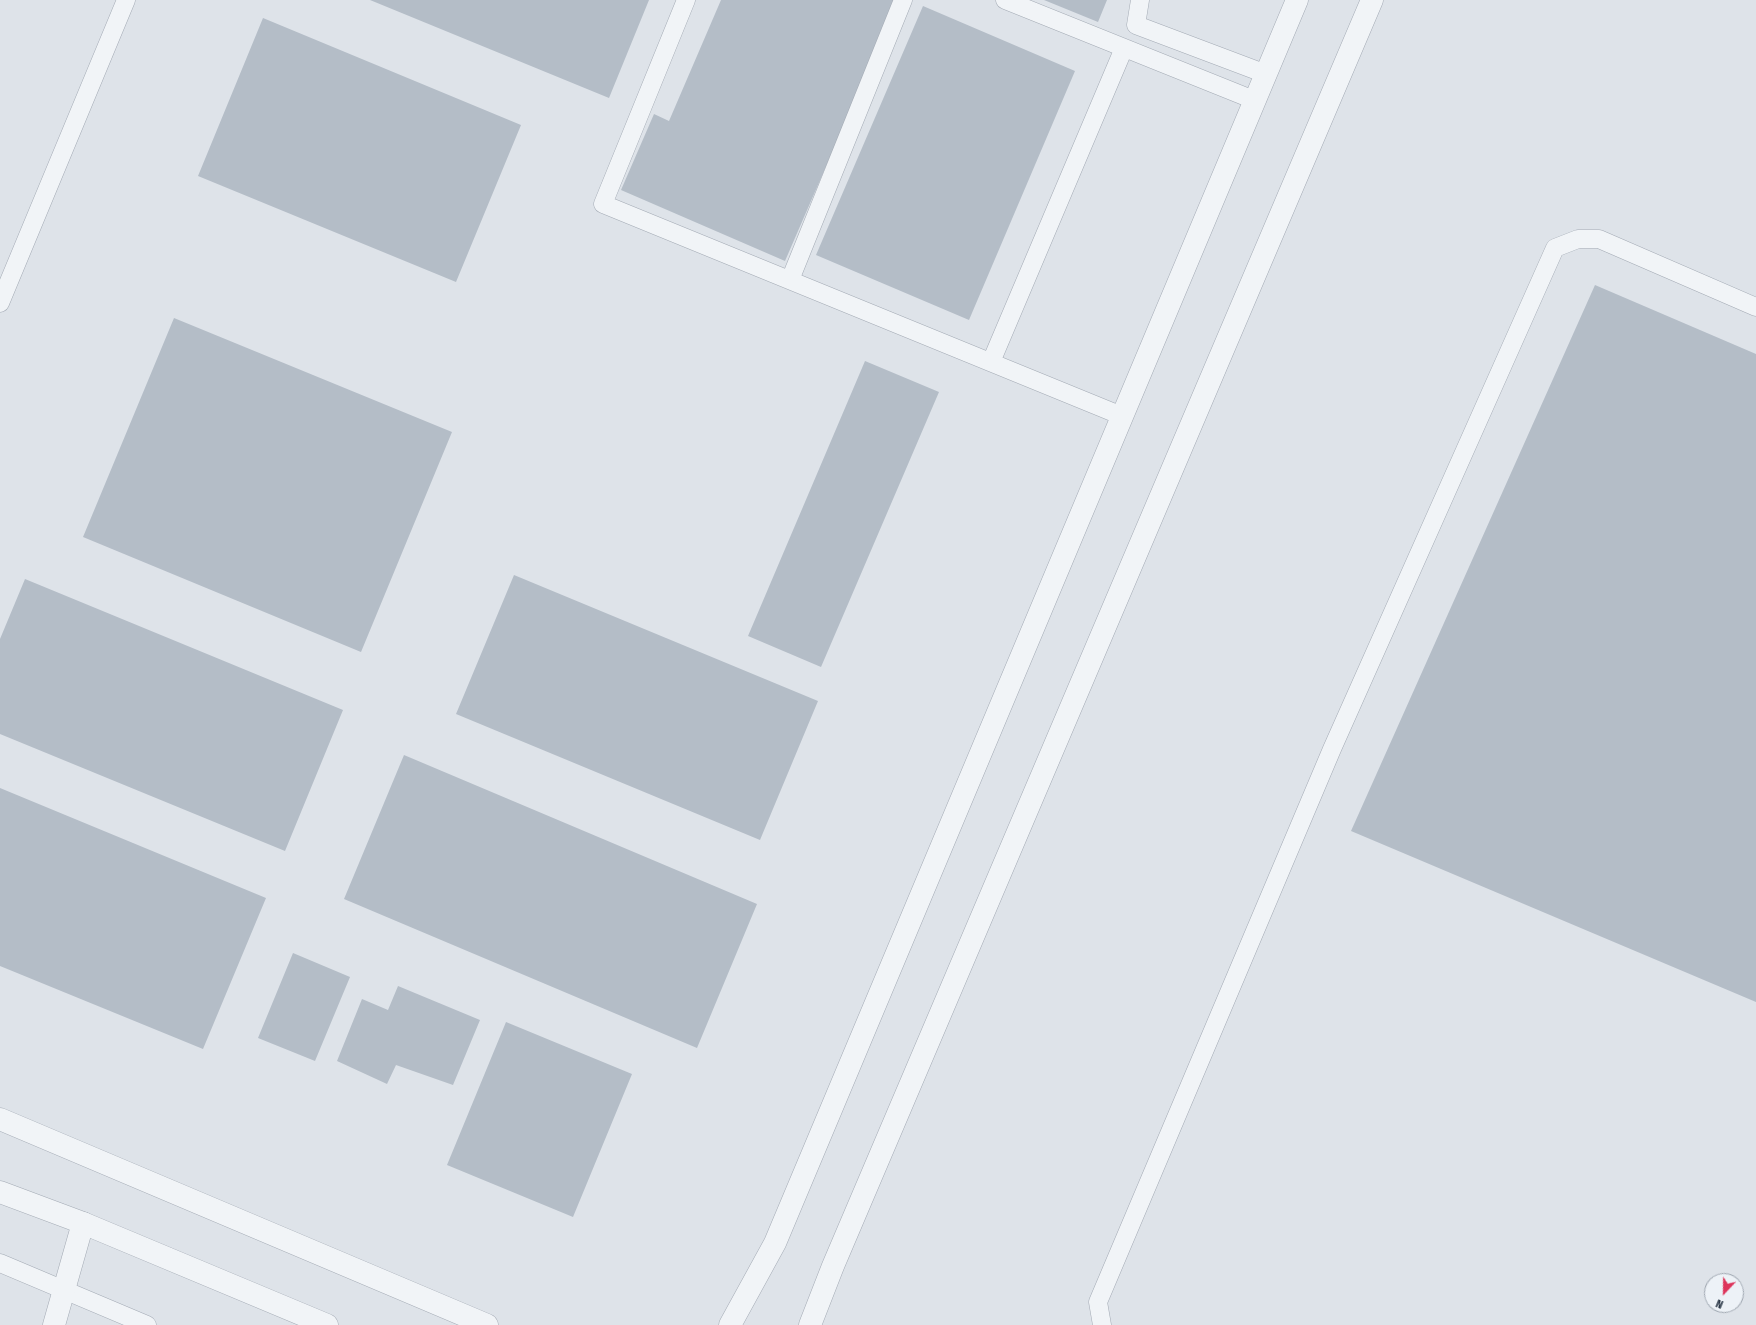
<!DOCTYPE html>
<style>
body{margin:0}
#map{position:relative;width:1756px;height:1325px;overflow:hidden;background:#dee3e9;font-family:"Fira Sans Condensed",sans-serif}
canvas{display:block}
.north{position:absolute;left:1704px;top:1273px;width:40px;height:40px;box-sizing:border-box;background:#edf2f7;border:1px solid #9da5af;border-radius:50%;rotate:202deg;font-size:11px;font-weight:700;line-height:16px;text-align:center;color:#253242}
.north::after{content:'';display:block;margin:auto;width:14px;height:18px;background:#dd345b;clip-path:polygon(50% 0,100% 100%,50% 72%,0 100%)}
</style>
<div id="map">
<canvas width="1756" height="1325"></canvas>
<div class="north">N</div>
</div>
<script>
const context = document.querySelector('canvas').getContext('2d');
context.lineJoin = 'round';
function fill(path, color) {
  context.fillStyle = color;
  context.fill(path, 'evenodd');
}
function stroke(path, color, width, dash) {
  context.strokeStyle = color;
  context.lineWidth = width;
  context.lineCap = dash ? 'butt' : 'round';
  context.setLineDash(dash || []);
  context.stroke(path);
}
const building = new Path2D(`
 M370,0h279l-40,98z
 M721,0h177l-113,261 -164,-71 33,-76 15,7z
 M1044,0h63l-9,22z
 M923,6l152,65 -106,249 -153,-65z
 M263,18l258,107 -65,157 -258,-106z
 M1595,285l161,69v648l-405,-171z
 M174,318l278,114 -91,220 -278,-115z
 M865,361l74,31 -118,275 -73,-31z
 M514,575l304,126 -58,139 -304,-126z
 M25,579l318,131 -58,141 -285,-117v-95z
 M404,755l353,149 -60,144 -353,-149z
 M0,788l266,110 -63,151 -203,-83z
 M293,953l57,24 -35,84 -57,-23z
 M398,986l82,34 -27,65 -57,-20 -9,19 -50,-23 25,-62 26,11z
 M506,1022l126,52 -59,143 -126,-52z`);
const service = new Path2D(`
 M686,0l-83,204 519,212
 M1005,0l249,100
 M1140,0l-4,25 130,49
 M790,280l113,-280
 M0,303l126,-303
 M991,362l133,-314
 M0,1263l147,62
 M1102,1325l-4,-23 234,-553 223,-501 23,-9h21l157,68`);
const minor = new Path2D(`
 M54,1325l29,-102`);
const tertiary = new Path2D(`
 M0,1119l487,206
 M0,1192l83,31 244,102
 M730,1325l45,-82 522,-1243
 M810,1325l23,-59 539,-1266`);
fill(building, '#b4bdc7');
stroke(service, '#a3aab4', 19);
stroke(minor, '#a3aab4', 23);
stroke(tertiary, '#a3aab4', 23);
stroke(service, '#f1f4f7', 18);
stroke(minor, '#f1f4f7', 22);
stroke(tertiary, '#f1f4f7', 22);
</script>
